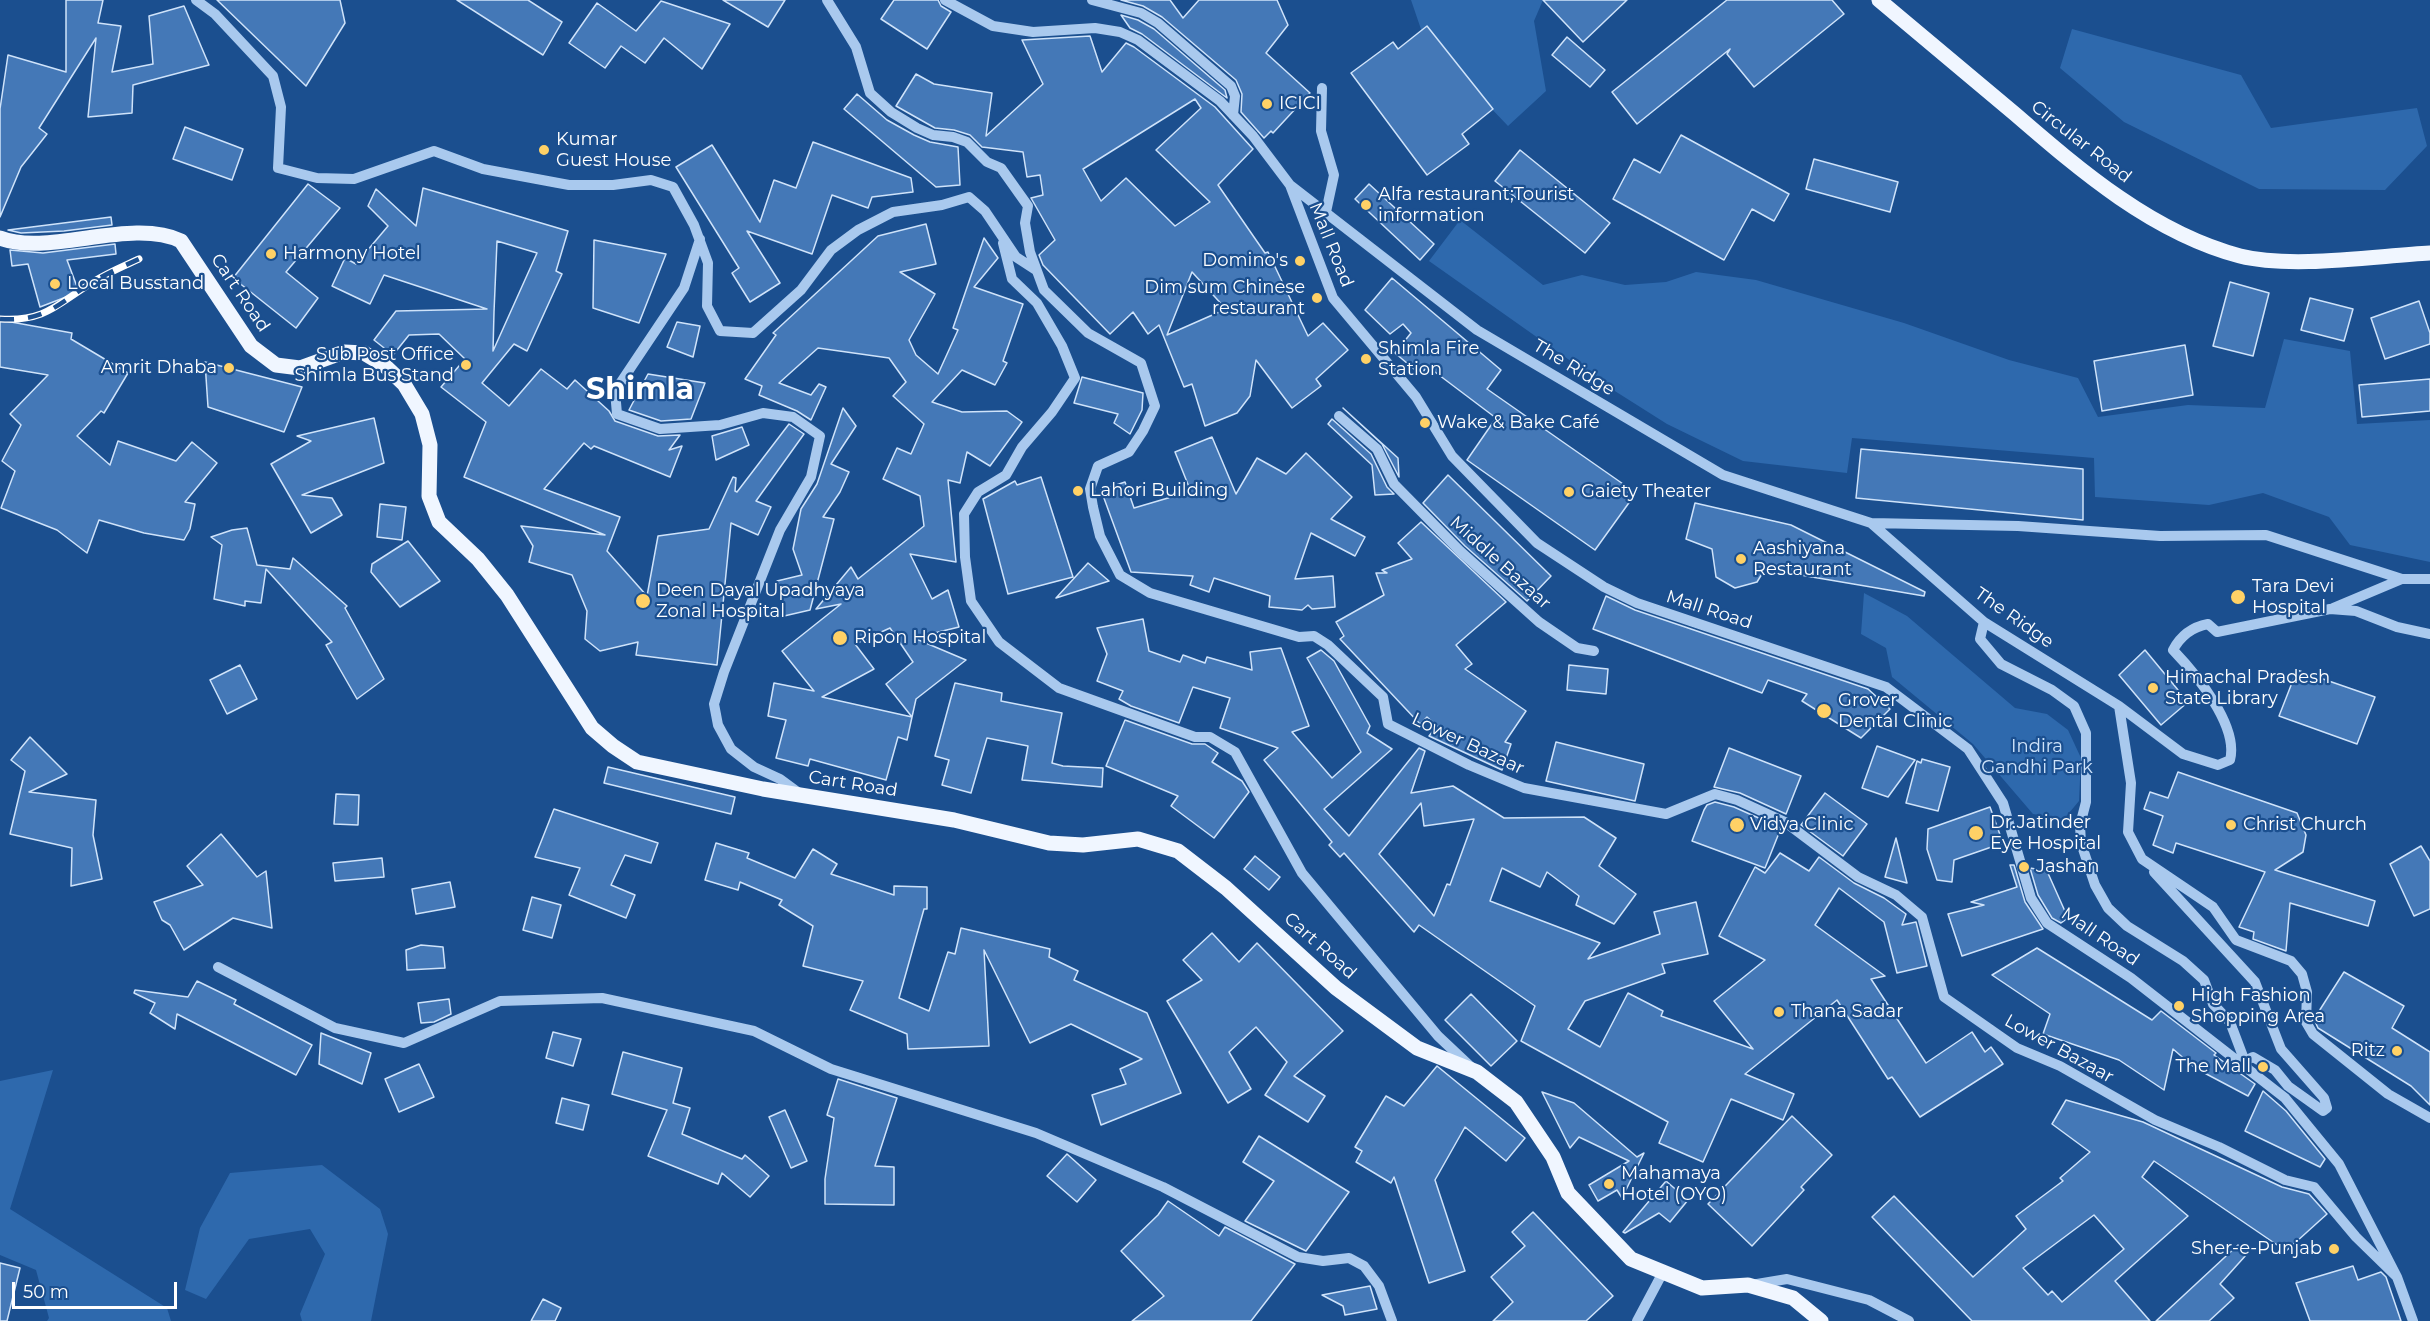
<!DOCTYPE html>
<meta charset="utf-8">
<style>
body{margin:0}
#map{position:relative;width:2430px;height:1321px;overflow:hidden;background:#1b4f8f;font-family:Montserrat,sans-serif}
canvas{display:block}
.scale{position:absolute;left:12px;top:1282px;width:165px;height:27px;box-sizing:border-box;border:3px solid #fff;border-top:0;padding-left:8px;font-size:18px;line-height:21px;white-space:nowrap;color:#fff;-webkit-text-stroke:4px #1b4f8f;paint-order:stroke}
</style>
<div id="map">
<canvas width="2430" height="1321"></canvas>
<div class="scale">50 m</div>
</div>
<script>
const context = document.querySelector('canvas').getContext('2d');
context.lineJoin = 'round';
function fill(path, color) {
  context.fillStyle = color;
  context.fill(path, 'evenodd');
}
function stroke(path, color, width, dash) {
  context.strokeStyle = color;
  context.lineWidth = width;
  context.lineCap = dash ? 'butt' : 'round';
  context.setLineDash(dash || []);
  context.stroke(path);
}
function drawText(font, color, halo, rows, align = 'center') {
  context.font = font + ' Montserrat,sans-serif';
  context.lineWidth = 4.5;
  context.setLineDash([]);
  context.textBaseline = 'middle';
  context.strokeStyle = halo;
  context.fillStyle = color;
  for (const [text, x, y, turn = 0] of rows) {
    context.save();
    context.translate(x, y);
    context.rotate((+turn || 0) * Math.PI / 180);
    context.textAlign = isNaN(turn) ? turn : align;
    if (halo) context.strokeText(text, 0, 0);
    context.fillText(text, 0, 0);
    context.restore();
  }
}
const green = new Path2D(`
 M1411,0h132l-9,21 12,70 -38,35 -84,-88z
 M2072,29l169,46 30,53 146,-20 10,38 -42,44 -126,-1 -135,-67 -64,-54z
 M1460,220l83,65 39,-10 43,10 41,-3 30,-10 60,8 148,43 105,37 69,18 20,39 90,-12 77,3 19,-69 66,12 7,73 73,-4v142l-80,-17 -21,-28 -66,-24 -54,12 -114,-8 -1,-39 -242,-20 -5,35 -104,-12 -76,-37 -68,-43 -170,-120z
 M1864,593l43,23 108,92 32,6 21,16 13,28 -2,43 -15,18 -31,-5 -60,-70 -81,-67 -6,-29 -25,-14z
 M53,1070l-43,139 157,99 4,13h-124l2,-3 -13,-48 -36,-15v-174z
 M322,1165l58,44 8,25 -17,87h-69l-2,-7 25,-60 -15,-25 -61,10 -43,60 -21,-9 15,-62 30,-55z`);
const building = new Path2D(`
 M66,0h37l-5,23 23,3 -9,46 41,-8 -4,-48 35,-10 25,59 -76,20 -1,28 -44,4 8,-79 -57,90 8,6 -26,33 -21,50v-108l8,-54 58,17z
 M217,0h123l5,23 -39,63z
 M457,0h71l34,22 -19,33z
 M723,0h62l-17,27z
 M894,0h44l3,6 10,6 -24,37 -46,-30z
 M1121,0h49l13,18 16,-18h78l11,25 -22,28 44,40 -37,40 -2,-2 -7,7 -23,-26 1,-18 -6,-14 -74,-63 -19,-11z
 M1543,0h84l-44,42z
 M1727,0h105l12,14 -90,73 -27,-33 3,-5 -93,75 -25,-32z
 M661,1l69,23 -28,45 -38,-31 -19,25 -24,-17 -16,22 -36,-25 28,-40 39,28z
 M1121,15l17,5 16,9 71,61 2,8 -85,-64 -12,-6z
 M1427,26l66,83 -31,25 7,10 -42,31 -76,-102 42,-31 5,7z
 M1090,36l12,36 24,-29 8,4 81,60 38,42 -35,36 47,68 3,-1 40,84 15,-13 25,27 -32,29 5,7 -29,22 -36,-48 -6,36 -13,17 -32,13 -13,-42 -8,3 -25,-62 -11,9 -15,-22 -23,22 -67,-69 -4,-10 16,-15 -24,-42 12,-3 -3,-20 -13,2 -4,-25 -41,-5 -12,-12 -16,-5 -19,-2 -39,-22 20,-32 18,10 58,9 -6,43 57,-52 -21,-44zM1195,99l6,9 -45,42 54,52 -35,24 -49,-48 -25,23 -18,-32zM1192,272l34,37 -59,26z
 M1567,37l38,33 -15,17 -38,-32z
 M857,94l30,26 27,15 16,7 28,5 2,38 -24,2 -92,-78z
 M185,127l58,22 -11,31 -59,-21z
 M1681,135l108,59 -15,27 -22,-12 -28,51 -111,-61 21,-40 26,14z
 M813,142l98,36 2,14 -41,5 -4,11 -36,-13 -20,59 -65,-23 33,52 -30,19 -18,-29 7,-5 -63,-101 36,-22 48,77 14,-42 22,8z
 M1520,150l90,73 -25,30 -90,-72z
 M1814,159l84,23 -8,30 -84,-23z
 M308,184l32,24 -54,64 32,26 -22,30 -63,-50z
 M1369,184l65,60 -14,16 -65,-61z
 M423,188l145,43 -12,40 6,3 -35,77 -13,-7 -32,39 27,23 32,-37 26,20 8,-9 34,31 6,10 43,15 22,-1 -11,15 13,-4 -12,31 -76,-31 -3,3 -7,-6 -40,46 76,28 -13,34 40,45 11,-60 51,-7 24,-52 3,1 -1,13 2,1 52,-68 15,10 -48,67 15,6 -13,28 -27,-12 -14,142 -81,-10 2,-13 -38,9 -15,-12 2,-28 -15,-36 -43,-13 4,-16 -12,-20 84,9 -141,-58 22,-55 -45,-35 24,-28 -26,-25 -30,1 -16,20 -19,-15 22,-29 91,-2 -103,-34 -14,29 -38,-18 13,-28 11,6 32,-38 -20,-20 8,-17 40,37zM497,241l40,12 -44,98 1,-39z
 M111,217l1,8 -48,6 -43,2 -13,-3z
 M926,224l10,40 -36,8 35,22 -26,46 7,15 22,19 20,-44 -5,-2 31,-90 14,20 -24,29 49,17 -20,57 4,2 -12,22 -33,-15 -30,32 30,10 45,-1 15,11 -32,44 -23,-14 -7,31 -12,-3 8,82 -46,-8 22,45 16,-9 11,37 -45,11 52,22 -50,39 -4,18 -26,-33 27,-22 -23,-34 -35,16 19,25 -52,28 90,20 -5,23 -9,-3 -12,43 -76,-21 -2,7 -32,-8 10,-38 -18,-4 6,-33 40,8 -32,-40 59,-47 -25,5 35,-42 7,12 66,-53 -4,-30 -37,-17 14,-31 14,6 13,-30 -31,-28 13,-14 -17,-24 -71,-10 -39,35 32,12 8,-11 7,3 -15,33 -14,-9 -38,-16 3,-9 -17,-7 31,-44 -3,-2 105,-97z
 M594,240l72,14 -27,69 -46,-15z
 M115,244l1,10 -49,6 12,32 -39,15 -12,-43 -16,2 -2,-16 33,3z
 M1392,278l109,92 -14,19 149,104 -41,57 -128,-90 29,-42 -69,-52 -6,9 -26,-22 16,-20 -8,-9 -13,10 -25,-24z
 M2230,282l39,11 -16,63 -40,-10z
 M2310,298l43,11 -9,32 -43,-11z
 M2419,301l11,32v11l-45,15 -14,-41z
 M0,320l72,13 -1,6 57,34 -24,40 -3,-2 -24,25 33,29 8,-24 58,20 16,-19 25,21 -32,39 10,2 -5,25 -6,11 -40,-7 -45,-13 -12,33 -30,-23 -56,-22 14,-37 -13,-10 19,-36 -11,-11 38,-39 -48,-8z
 M677,322l23,4 -7,31 -26,-10z
 M2185,345l8,50 -91,16 -8,-50z
 M205,362l97,25 -18,45 -76,-25z
 M648,374l57,9 -14,36 -30,2 -32,-11z
 M1082,377l61,16 -1,17 -12,24 -16,-11 4,-9 -44,-11z
 M2430,379v32l-68,6 -3,-32z
 M843,408l13,18 -25,38 18,8 -9,20 -17,25 11,2 -24,91 -26,6 -7,-35 25,-6 -9,-26 8,-40 16,-25z
 M1343,408l55,50 1,19 -17,-33z
 M374,418l10,45 -82,32 30,3 10,17 -31,18 -40,-69 40,-23 -14,-5z
 M1332,419l39,35 16,33 7,7 -19,1 -3,-30 -44,-41z
 M742,427l7,18 -33,15 -4,-24z
 M1212,437l24,57 21,-36 29,16 20,-21 46,44 -21,22 34,18 -10,19 -44,-23 -16,46 38,-3 2,31 -23,2 -4,-4 -6,5 -33,-3 1,-11 -56,-18 -5,14 -19,-7 3,-9 -62,-4 -30,-82 24,-8 9,26 34,-10 21,-11 -14,-35z
 M1861,449l222,20v51l-227,-22z
 M1448,475l103,101 -24,25 -62,-55 -42,-43z
 M1041,477l32,100 -65,17 -25,-95 32,-18 2,4z
 M1695,503l96,22 134,67 -1,4 -159,-27 -8,13 -22,6 -19,-11 -4,-28 -26,-10z
 M380,504l26,3 -4,33 -25,-3z
 M1421,522l85,80 -50,43 16,19 -7,5 61,42 -21,31 6,2 -9,26 -73,-34 8,-10 -10,-9 -7,7 -80,-85 4,-3 -8,-14 48,-27 -8,-22h11l-5,-3 30,-11 -14,-16z
 M247,528l10,37 33,4 3,-11 54,48 -2,2 39,71 -27,20 -31,-54 6,-3 -66,-73 -5,34 -16,-2v5l-31,-7 8,-54 -11,-8 21,-7z
 M408,541l32,40 -40,26 -29,-35 1,-8z
 M1088,563l21,18 -53,17z
 M1606,596l29,14 233,79 22,20 -29,29 -59,-37 5,-7 -39,-14 -6,13 -169,-64z
 M1143,619l6,32 31,11 3,-7 22,8 2,-6 45,13 -2,-18 31,-4 28,78 -17,6 40,46 29,-26 -54,-94 14,-8 13,11 36,65 -3,7 25,16 -68,60 25,27 70,-88 6,3 -14,42 42,-7 51,32 80,-1 32,21 -17,28 37,28 -22,30 -38,-19 3,-9 -32,-24 -7,15 -38,-19 -12,33 110,42 -12,16 72,-25 -6,-22 42,-10 12,52 -46,10 3,9 -80,28 -17,28 32,18 28,-54 35,18 -2,5 92,33 -39,-48 51,-41 -46,-24 36,-69 10,6 15,-20 29,18 10,-14 35,26 30,15 22,16 -4,11 14,-3 11,44 -30,7 -13,-51 -45,-34 -24,37 70,51 -14,3 55,84 46,-31 13,20 6,-5 12,17 -83,53 -28,-40 -4,2 -51,-79 -92,74 49,20 -11,26 -52,-21 -28,63 -44,-19 9,-21 -147,-81 14,-35 -116,-81 -5,7 -70,-79 -4,4 -11,-12 3,-3 -68,-82 14,-12 -58,-20 10,-30 -37,-11 -14,36 -48,-17 -12,-7 4,-8 -26,-10 10,-27 -10,-26zM1421,803l3,23 50,-7 -24,66 -3,-1 -13,32 -55,-62z
 M2145,650l43,52 -27,23 -42,-50z
 M240,665l17,34 -30,15 -17,-34z
 M1569,665l39,4 -2,25 -39,-4z
 M2297,670l78,27 -18,47 -78,-28z
 M955,683l47,10 -1,8 61,12 -10,50 11,3 40,2 -1,19 -80,-7 6,-34 -41,-8 -16,55 -29,-8 7,-25 -14,-4z
 M1125,720l67,24h13l13,9 -6,9 30,19 7,11 -35,46 -43,-32 7,-10 -72,-30z
 M30,737l37,37 -38,18 67,8 -3,35 9,44 -31,7 1,-38 -62,-14 15,-63 -14,-11z
 M1556,742l88,22 -9,37 -89,-20z
 M1877,746l38,14 -27,37 -26,-9z
 M1729,748l72,28 -15,38 -46,-21 -26,-6z
 M1922,759l28,8 -12,44 -32,-8 11,-42 4,2z
 M608,767l127,30 -4,17 -127,-31z
 M2178,772l119,41 9,22 -3,17 -28,18 100,31 -7,25 -78,-23 -4,48 -33,-12 1,-7 -15,-5 26,-55 -89,-29 -3,10 -20,-8 10,-29 -19,-7 6,-17 18,6z
 M1825,793l42,31 -24,32 -42,-31z
 M336,794l23,1 -1,30 -24,-1z
 M1715,802l19,5 47,21 -16,40 -73,-27 12,-31 3,-5z
 M1990,807l13,36 -49,17 -2,22 -15,-2 -10,-31 1,-20z
 M554,809l104,34 -7,20 -26,-8 -14,30 24,10 -9,23 -57,-23 11,-27 -45,-11z
 M221,834l36,43 9,-6 6,57 -39,-10 -49,32 -14,-25 -8,-5 -8,-18 49,-17 -16,-19z
 M1896,838l11,45 -22,-6z
 M716,843l33,10 -2,5 48,20 18,-29 24,15 -6,10 63,21v-9l33,1v22h-3l-25,89 30,13 19,-59 7,2 6,-26 89,21 -1,8 29,14 -4,9 73,33 34,80 -80,32 -9,-30 34,-11 -6,-15 22,-10 -71,-35 -41,19 -46,-93 5,96 -81,3 -1,-15 -57,-24 13,-29 -60,-15 10,-40 -34,-21 3,-5 -42,-18 -2,8 -33,-10z
 M2421,846l9,15v48l-16,7 -24,-52z
 M1255,856l25,21 -11,13 -25,-21z
 M382,858l2,19 -49,4 -2,-18z
 M2010,865h4l11,37 18,27 -81,27 -14,-42 36,-9 -13,-3 46,-15z
 M2030,868l17,3 21,47 -7,5 -9,-5 -14,-23z
 M450,882l5,25 -39,7 -4,-25z
 M532,897l29,8 -9,33 -29,-8z
 M1212,933l27,29 18,-19 86,88 -49,45 31,20 -17,26 -43,-27 22,-33 -31,-35 -27,25 22,37 -23,14 -61,-102 35,-21 -19,-20z
 M421,945l22,2 2,21 -38,2 -1,-20z
 M2037,948l115,72 9,-9 55,42 -2,2 41,29 -7,12 -53,-28 -22,-19 -9,41 -45,-30 -76,-26 7,-20 -58,-39z
 M2344,972l60,34 -12,22 38,24v53l-19,-19 -93,-58 -4,-9z
 M197,981l39,19 -2,4 78,41 -16,30 -119,-61 -2,15 -25,-16 5,-10 -21,-10 1,-3 53,7z
 M1471,994l46,47 -26,25 -46,-46z
 M449,999l2,15 -17,8 -13,1 -3,-20z
 M553,1032l28,7 -8,27 -27,-8z
 M321,1033l50,20 -9,31 -43,-20z
 M623,1052l59,16 -9,35 17,5 -8,26 60,25 3,-4 24,21 -19,21 -28,-24 -4,11 -70,-28 19,-46 -55,-16z
 M419,1064l15,33 -35,15 -14,-33z
 M1437,1066l88,72 -19,23 -41,-34 -30,53 30,91 -36,12 -35,-106 -3,6 -35,-21 6,-11 -7,-4 31,-51 18,10z
 M838,1079l59,19 -22,68 19,1v38l-69,-1v-25l9,-61 -7,-3z
 M2263,1091l23,20 39,48 -5,8 -75,-36z
 M1542,1092l32,11 63,54 7,-4 -22,45 -5,-8 -19,11 -9,-16 40,-24 -50,-24 -9,11z
 M562,1098l27,7 -6,25 -27,-7z
 M2066,1100l77,22 139,65 27,7 18,20 -41,37 -132,-90 -12,16 46,39 -73,65 35,40h-178l-100,-104 22,-21 79,81 53,-48 -10,-13 47,-35 -3,-3 30,-26 -38,-28zM2094,1215l30,34 -62,53 -10,-11 -4,4 -25,-27z
 M785,1110l22,51 -16,7 -22,-51z
 M1792,1116l40,39 -31,32 3,3 -52,56 -44,-42z
 M1259,1136l90,56 -43,59 -61,-30 29,-40 -31,-19z
 M1067,1154l29,26 -19,22 -30,-26z
 M1666,1181l22,19 -18,22 -11,-9 -34,20 -2,-1z
 M1168,1201l51,35 6,-9 70,37 -44,57h-119l32,-25 -43,-45 37,-36z
 M1533,1212l80,84 -27,25h-93l20,-19 -22,-25 34,-31 -13,-14z
 M2238,1245l9,9 -27,30 14,14 -25,23h-53z
 M0,1263l20,5 -13,53h-7z
 M2353,1266l5,14 23,-8 5,5 15,44h-91l-14,-38z
 M1370,1286l7,23 -32,6 -2,-9 -21,-11z
 M543,1299l18,9 -6,13h-24z`);
const minor = new Path2D(`
 M196,0l19,14 58,62 8,31 -3,61 39,10 37,1 80,-28 49,18 86,16h44l38,-5 22,7 21,38 14,38 -1,43 13,25 33,2 48,-43 30,-40 27,-20 35,-18 49,-7 27,-8 16,14 31,46 20,13
 M827,0l29,47 14,46 21,19 26,16 16,7 20,2 14,5 20,20 14,6 27,38 -3,17 5,29 14,38 44,43 53,30 14,43 -12,25 -14,21 -31,14 -8,23 3,18 7,29 20,39 30,18 149,44 15,-1 14,9 55,52 5,27 81,41 55,23 142,26 49,-20 22,6 48,22 73,55 38,18 26,22 22,80 73,51 43,18 95,54 64,27 66,33 29,7 42,50 41,40
 M945,0l48,26 40,6 62,-4 25,4 18,8 82,61 33,35 37,49 43,113 83,99 36,59 85,87 67,44 33,16 249,84 82,62 35,54 28,95 16,25 84,55 154,120 54,66 58,113 16,44
 M1092,0l49,13 17,10 73,63 4,10 -2,19
 M1322,88l-1,43 13,44 -8,37
 M1290,185l187,145 246,145 148,48 147,3 142,10 106,-1 136,44h28
 M700,239l-16,49 -69,103 2,23 43,15 60,-4 43,-12 30,4 27,19 -9,41 -31,53 -56,142 -10,32 4,21 13,24 23,18 26,12 19,14
 M1003,243l9,36 25,24 25,43 13,32 -23,34 -30,35 -16,28 -28,17 -14,22 1,43 6,44 28,41 60,46 136,49h15l25,15 67,121 136,163 34,32
 M1339,416l38,33 17,35 66,67 79,71 38,26 17,3
 M1871,523l113,99 135,84 64,48 35,11 12,-5c9,-34 -34,-86 -57,-110 8,-15 19,-23 35,-26l9,8 113,-23 26,2 41,16 33,7
 M2333,608l69,-29
 M1984,622l-4,17 21,25 51,26 22,16 12,27v69l-6,23 1,18 14,42 13,23 19,18 56,35 21,19 9,24 17,18 17,45
 M2119,706l12,77 -3,49 14,27 71,48 23,33 55,21 11,13 5,18 -1,30 7,12 75,60 42,24
 M2154,872l101,110 26,67 43,49 3,10 -4,3 -35,-25 -13,-16 -22,-13 -8,4
 M218,967l117,61 69,15 96,-42 102,-3 152,33 77,38 205,64 127,54 135,70 25,4 26,-3 15,8 15,20 13,35
 M1751,1285l36,-6 82,21 40,21
 M1637,1321l25,-47`);
const major = new Path2D(`
 M1879,0c45,38 91,76 136,114 66,57 138,119 225,142 52,13 135,0 190,-3
 M0,238c48,19 132,-21 181,3l70,105 25,19 24,3 44,-16 20,1 20,12 20,19 18,30 8,31 -1,51 10,26 39,37 29,36 85,133 21,18 24,16 126,27 191,31 95,23 34,2 55,-6 40,12 48,37 110,100 81,60 60,24 39,30 37,55 15,36 63,66 71,29 46,-3 45,13 28,23`);
const rail = new Path2D(`
 M0,319c46,3 57,-15 93,-37 14,-9 31,-16 46,-23`);
const markers = [
 [1267,104,6,"#ffd166"],
 [544,150,6,"#ffd166"],
 [1366,205,6,"#ffd166"],
 [271,254,6,"#ffd166"],
 [1300,261,6,"#ffd166"],
 [55,284,6,"#ffd166"],
 [1317,298,6,"#ffd166"],
 [1366,359,6,"#ffd166"],
 [466,365,6,"#ffd166"],
 [229,368,6,"#ffd166"],
 [1425,423,6,"#ffd166"],
 [1078,491,6,"#ffd166"],
 [1569,492,6,"#ffd166"],
 [1741,559,6,"#ffd166"],
 [2238,597,8,"#ffd166"],
 [643,601,8,"#ffd166"],
 [840,638,8,"#ffd166"],
 [2153,688,6,"#ffd166"],
 [1824,711,8,"#ffd166"],
 [1737,825,8,"#ffd166"],
 [2231,825,6,"#ffd166"],
 [1976,833,8,"#ffd166"],
 [2024,867,6,"#ffd166"],
 [2179,1006,6,"#ffd166"],
 [1779,1012,6,"#ffd166"],
 [2397,1051,6,"#ffd166"],
 [2263,1067,6,"#ffd166"],
 [1609,1184,6,"#ffd166"],
 [2334,1249,6,"#ffd166"]
];
const poiNames = [
 ["ICICI",1279,104],
 ["Kumar",556,140],
 ["Guest House",556,161],
 ["Alfa restaurant;Tourist",1378,195],
 ["information",1378,216],
 ["Harmony Hotel",283,254],
 ["Domino's",1288,261,"right"],
 ["Local Busstand",67,284],
 ["Dim sum Chinese",1305,288,"right"],
 ["restaurant",1305,309,"right"],
 ["Shimla Fire",1378,349],
 ["Station",1378,370],
 ["Sub Post Office",454,355,"right"],
 ["Shimla Bus Stand",454,376,"right"],
 ["Amrit Dhaba",217,368,"right"],
 ["Wake & Bake Café",1437,423],
 ["Lahori Building",1090,491],
 ["Gaiety Theater",1581,492],
 ["Aashiyana",1753,549],
 ["Restaurant",1753,570],
 ["Tara Devi",2252,587],
 ["Hospital",2252,608],
 ["Deen Dayal Upadhyaya",656,591],
 ["Zonal Hospital",656,612],
 ["Ripon Hospital",854,638],
 ["Himachal Pradesh",2165,678],
 ["State Library",2165,699],
 ["Grover",1838,701],
 ["Dental Clinic",1838,722],
 ["Dr.Jatinder",1990,823],
 ["Eye Hospital",1990,844],
 ["Vidya Clinic",1750,825],
 ["Christ Church",2243,825],
 ["Jashan",2036,867],
 ["High Fashion",2191,996],
 ["Shopping Area",2191,1017],
 ["Thana Sadar",1791,1012],
 ["Ritz",2385,1051,"right"],
 ["The Mall",2251,1067,"right"],
 ["Mahamaya",1621,1174],
 ["Hotel (OYO)",1621,1195],
 ["Sher-e-Punjab",2322,1249,"right"]
];
const streetNames = [
 ["Circular Road",2081,142,38],
 ["Mall Road",1331,245,68],
 ["Cart Road",240,293,56],
 ["The Ridge",1574,368,31],
 ["Middle Bazaar",1500,563,42],
 ["Mall Road",1709,610,18],
 ["The Ridge",2014,618,35],
 ["Lower Bazaar",1468,744,25],
 ["Cart Road",853,784,9],
 ["Mall Road",2100,937,34],
 ["Cart Road",1320,946,42],
 ["Lower Bazaar",2059,1049,29]
];
const parkNames = [
 ["Indira",2037,747],
 ["Gandhi Park",2037,768]
];
const townNames = [
 ["Shimla",640,390]
];
fill(green, '#2e69ad');
fill(building, '#4478b7');
stroke(building, '#cfe3fa', 1.5);
stroke(minor, '#a9c9ee', 10);
stroke(major, '#f0f6ff', 15);
stroke(rail, '#fff', 7);
stroke(rail, '#1b4f8f', 4.5, [14]);
for (const [x, y, r, color] of markers) {
  const dot = new Path2D();
  dot.arc(x, y, r, 0, 2 * Math.PI);
  context.fillStyle = color;
  context.fill(dot);
  stroke(dot, '#1b4f8f', 2);
}
drawText('18px', '#fff', '#1b4f8f', poiNames, 'left');
drawText('18px', '#fff', '#1b4f8f', streetNames);
drawText('18px', '#cfe3fa', '#1b4f8f', parkNames);
drawText('bold 30px', '#fff', '#1b4f8f', townNames);
</script>
